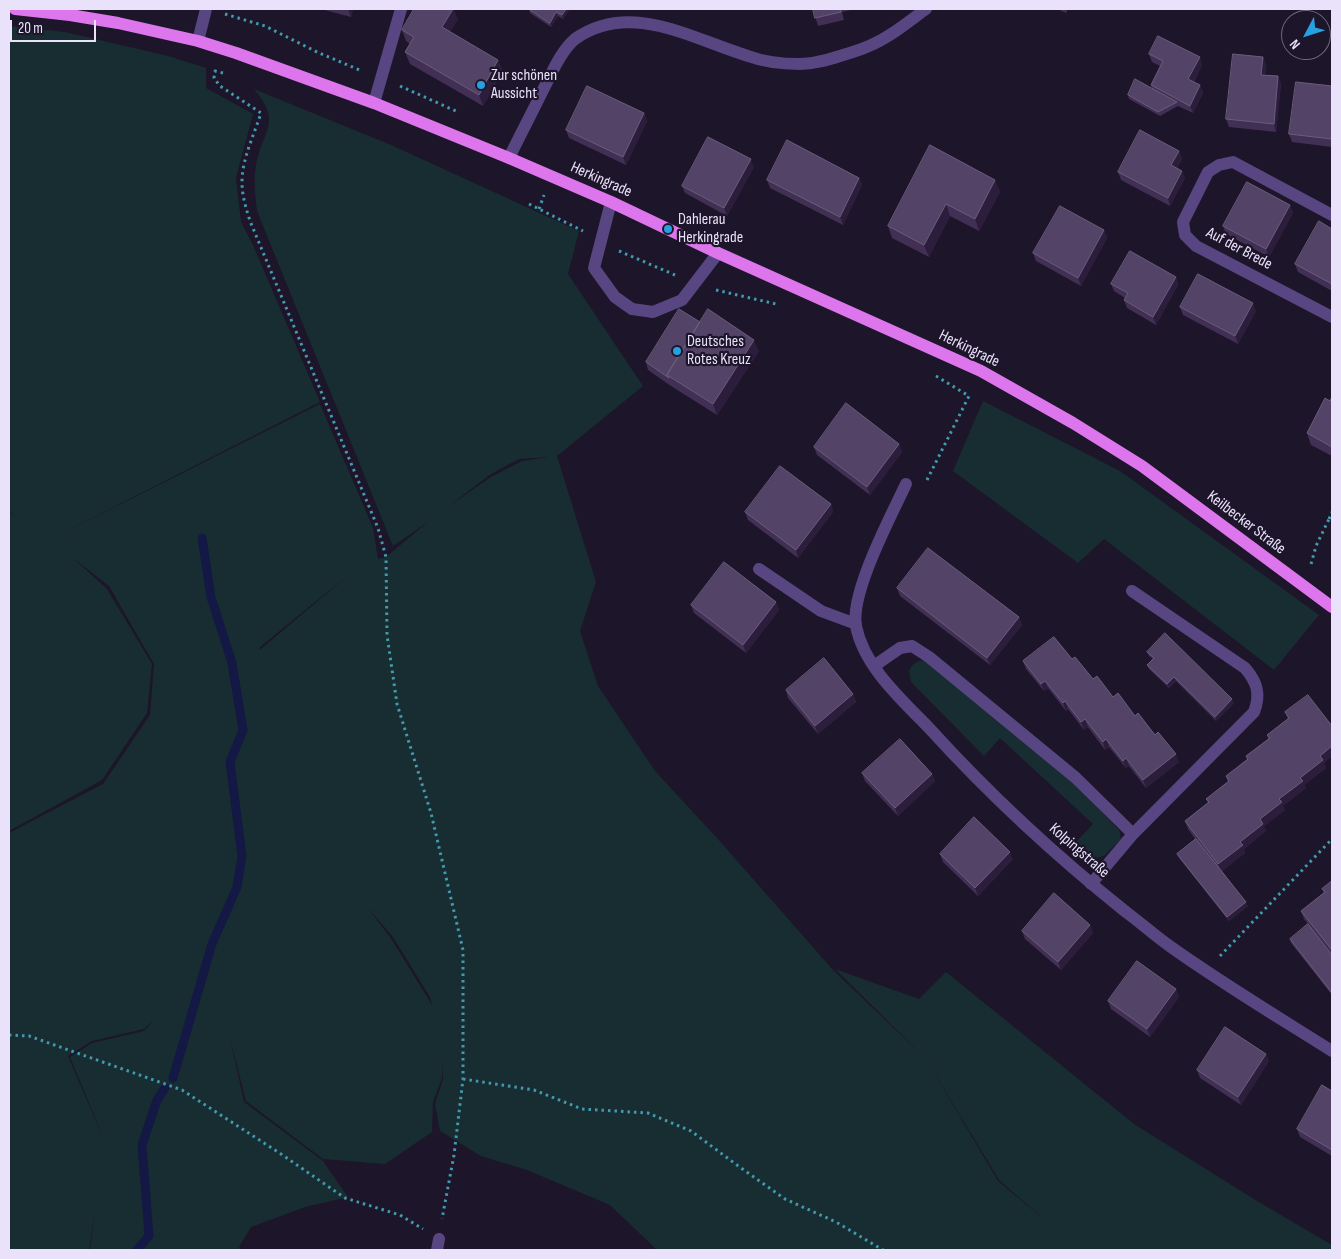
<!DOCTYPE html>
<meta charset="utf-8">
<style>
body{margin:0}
#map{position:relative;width:1341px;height:1259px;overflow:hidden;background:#1d1529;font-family:"Sofia Sans Condensed",sans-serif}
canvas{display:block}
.frame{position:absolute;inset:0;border:10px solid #eae1fb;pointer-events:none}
.north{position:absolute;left:1281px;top:10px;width:50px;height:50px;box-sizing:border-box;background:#1d1529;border:1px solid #6f677d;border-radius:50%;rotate:230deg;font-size:14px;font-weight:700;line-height:20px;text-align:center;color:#eae1fb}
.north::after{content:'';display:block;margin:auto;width:18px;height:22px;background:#26a0e1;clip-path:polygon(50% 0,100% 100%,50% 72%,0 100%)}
.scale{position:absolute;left:10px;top:20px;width:86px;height:22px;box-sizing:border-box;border:2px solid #eae1fb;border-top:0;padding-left:6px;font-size:15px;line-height:18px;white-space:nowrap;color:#eae1fb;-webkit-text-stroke:4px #1d1529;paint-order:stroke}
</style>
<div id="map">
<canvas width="1341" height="1259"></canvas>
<div class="frame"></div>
<div class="north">N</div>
<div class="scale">20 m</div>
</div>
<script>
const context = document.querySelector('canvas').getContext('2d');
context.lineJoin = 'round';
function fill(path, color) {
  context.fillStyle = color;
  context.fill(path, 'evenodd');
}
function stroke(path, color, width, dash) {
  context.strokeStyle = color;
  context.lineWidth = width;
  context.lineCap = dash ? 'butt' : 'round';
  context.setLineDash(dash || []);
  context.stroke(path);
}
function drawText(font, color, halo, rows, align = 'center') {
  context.font = font + ' "Sofia Sans Condensed",sans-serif';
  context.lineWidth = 4.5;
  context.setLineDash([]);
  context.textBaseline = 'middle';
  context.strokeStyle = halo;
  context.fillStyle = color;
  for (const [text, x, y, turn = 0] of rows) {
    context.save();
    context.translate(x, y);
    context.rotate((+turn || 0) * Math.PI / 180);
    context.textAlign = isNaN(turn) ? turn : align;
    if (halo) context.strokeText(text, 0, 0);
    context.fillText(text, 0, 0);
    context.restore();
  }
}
const green = new Path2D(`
 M9,26l56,6 103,24 38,12v20l47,26 -17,64 5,44 12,23 67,157 -269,137 269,-135 53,124 5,31 8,-2 42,-35 -35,24 -136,-335c-2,-17 -4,-34 0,-51 8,-32 24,-39 -3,-71l137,56 188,86 -11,43 75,112 -86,70 39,126 -16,49 18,55 57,85 62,67 116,132 93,89 72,122 48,40 -47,-41 -73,-121 -91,-90 84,30 27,-27 188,152 123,77 75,44v5h-675l-47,-45 -83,-35 -46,-14 -41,-25 -5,-27 8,-25v-16l-1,15 -9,24 -1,30 -47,32 -62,-5 -77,-58 -16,-63 14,64 79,59 25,36 -43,10 -54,20 -12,20 2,3h-151l5,-39 -6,39h-80v-417l94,-49 47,-69 4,-51 -45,-78 -36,-28 34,31 45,75 -5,49 -45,67 -93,51v-319l7,4 -7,-5zM549,457l-27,4 -31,16 -42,29 42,-32 28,-15zM352,572l-91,77h-1v-2zM367,907l26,30 37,60 2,8 -42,-68zM155,1019l-11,12 -52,12 -22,14 37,90 -39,-91 24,-15 52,-12z
 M983,401l137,70 199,144 -45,55 -170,-131 -26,24 -125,-92z
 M924,660l153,125 42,45 2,9 -17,17 -9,2 -19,-16 17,-18 -93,-86 -16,18 -73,-74 -2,-12c4,-6 7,-9 15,-10z`);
const stream = new Path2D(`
 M173,1078l39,-134 25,-57 5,-31 -12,-94 13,-32 -11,-67 -21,-66 -9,-59
 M137,1250l12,-14 -7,-91 15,-45 8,-12`);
const path = new Path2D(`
 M225,14l40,12 54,27 43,18
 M223,73l-8,-2 -1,7 6,8 41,27c-7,22 -19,46 -19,69 0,14 4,26 8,39l128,307 8,29 1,78 10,69 34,109 32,137v129l-9,76 -12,64
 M400,86l58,26
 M529,204l54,27
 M539,209l5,-14
 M619,251l56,24
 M716,290l60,14
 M927,480l42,-84 -33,-20
 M1329,519l3,-7
 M1311,564l5,-18 13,-27 3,2
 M1220,956l112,-117
 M9,1035l20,1 153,54 99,64 64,44 55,17 23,14
 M463,1079l71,11 48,19 66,4 43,18 50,37 44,31 51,23 47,28`);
const minor = new Path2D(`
 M198,41l8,-32
 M374,103l27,-94
 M509,158c11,-23 23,-45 34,-68 9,-17 17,-38 32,-51 55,-39 117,0 173,17 16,6 35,8 52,8 14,0 27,-4 40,-8 10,-3 20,-6 29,-10 20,-8 39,-24 57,-37
 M611,202l-17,66 21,29 17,12 21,3 29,-12 36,-47
 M1332,215l-99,-53 -14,3 -11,7 -25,50 2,13 11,11 136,71
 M906,484c-15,32 -56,109 -50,142 8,41 46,74 74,103 60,66 126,127 196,183 15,11 29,24 45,35 52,37 107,70 161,104
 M759,569l62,42 35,13
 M874,666l26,-18 12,-2 17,11 147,121 57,56
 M1091,884l42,-50 121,-122c7,-18 3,-30 -9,-44l-113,-77
 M437,1250l2,-11`);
const major = new Path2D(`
 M15,9l55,6 48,8 80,18 38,12 138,50 135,55 102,44 107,51 263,118 92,52 69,43 190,141`);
const wall = new Path2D(`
 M321,9h32l-2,8z
 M529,9h41l-7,10 -5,-3 -7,11 -21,-14z
 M813,9h42l-13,3 2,8 -26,6z
 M1057,9h11l-2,4z
 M458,19l-8,13 48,28 5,12 -20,34 -73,-42 -5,-12 5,-8 -4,-3 -4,-11z
 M1149,54l53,11 -8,17 6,3 3,8 -10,20 -15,-7 -18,10 -31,-17 -1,-4 24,-7 -1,-3 9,-19 -8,-4z
 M1263,57l3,8 -1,10 13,1 3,8 -5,48 -47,-5 -3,-8z
 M1332,86v61l-40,-5 -3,-8z
 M644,113l3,8 -21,44 -57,-27 -3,-8z
 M1179,151l3,8 -5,9 8,10 -15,28 -49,-26 -3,-8z
 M754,167l-27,49 -42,-23 -3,-7z
 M859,178l3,7 -19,40 -73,-37 -3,-8z
 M995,180l5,12 -21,39 -29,-15 -21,41 -37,-19 -4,-12z
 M1290,205l3,8 -24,44 -43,-23 -3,-8z
 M1332,229v62l-34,-19 -3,-8z
 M1104,230l3,8 -26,48 -45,-25 -3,-8z
 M1176,277l2,8 -22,40 -29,-17 -3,-8 1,-2 -11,-7 -3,-7z
 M1180,307l76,4 -18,33 -55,-29z
 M700,322l59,29 -42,64 -46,-29 -23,-16 -2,-8z
 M1332,396v60l-21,-11 -4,-12 23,-32z
 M899,444l3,8 -32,43 -53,-40 -3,-8z
 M831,504l2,8 -35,46 -50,-38 -3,-8z
 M897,588l122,29 3,8 -32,40 -90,-69z
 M776,602l3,8 -33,43 -52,-40 -3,-8z
 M1147,652l87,51 -18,18 -40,-40 -7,7 -20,-19 -2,-4 6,-6 -4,-3z
 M1072,659l21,20 42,37 20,19 24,27 -33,26 -17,-22 -3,2 -17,-21 -4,3 -17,-23 -4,3 -16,-21 -2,2 -18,-23 -4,3 -18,-22 -3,-8z
 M786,690l67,4 3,8 -38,32 -30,-36z
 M1285,712l47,14v30l-8,7 2,5 -22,17 2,3 -23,18 2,4 -21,16 2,5 -22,18 1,4 -23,18 26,35 -19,15 -50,-63 -2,-4 18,-15 -7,-10 -3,-8 23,-18 -2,-4 22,-17 -2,-6 21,-16 -1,-4 22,-17 -1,-4 21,-16z
 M862,773l70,1 3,7 -37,35 -33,-35z
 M940,854l73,5 -35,37 -35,-34z
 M1332,881v73l-28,-35 -3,-8 23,-18 -2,-4z
 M1090,925l3,8 -32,37 -36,-31 -3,-8z
 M1290,939l42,16v40l-41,-52z
 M1176,989l3,8 -29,40 -39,-28 -3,-8z
 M1266,1054l3,7 -28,44 -41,-27 -3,-8z
 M1332,1091v65l-32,-19 -3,-8z`);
const shadedWall = new Path2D(`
 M348,9h5l-2,8z
 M453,9h1l4,10 -12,20 -4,-12z
 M566,9h4l-7,10 -1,-4z
 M556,12l2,4 -7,11 -1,-4z
 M1200,57l2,8 -11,22 -3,-8z
 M1263,57l3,8 -2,17 -3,-7z
 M498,60l5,12 -20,34 -4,-11z
 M1278,76l3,8 -5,48 -2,-8z
 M1200,85l3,8 -10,20 -3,-7z
 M644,113l3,8 -21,44 -3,-8z
 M1179,151l3,8 -8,14 -3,-8z
 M751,159l3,8 -27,49 -3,-8z
 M1182,171l3,7 -15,28 -2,-8z
 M859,178l3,7 -19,40 -3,-8z
 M995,180l5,12 -21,39 -4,-12z
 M946,204l4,12 -21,41 -5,-12z
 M1290,205l3,8 -24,44 -3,-8z
 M1104,230l3,8 -26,48 -3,-8z
 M1176,277l2,8 -22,40 -3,-8z
 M1253,303l3,8 -18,33 -3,-8z
 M754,340l5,11 -42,64 -4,-11z
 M899,444l3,8 -32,43 -3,-8z
 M831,504l2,8 -35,46 -2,-8z
 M776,602l3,8 -33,43 -3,-8z
 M1019,617l3,8 -32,40 -3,-7z
 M1174,677l2,4 -7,7 -2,-4z
 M1045,681l3,7 -4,3 -3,-7z
 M853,694l3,8 -38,32 -3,-8z
 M1232,699l2,4 -18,18 -1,-4z
 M1065,701l3,8 -2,2 -3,-8z
 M1085,719l3,8 -4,3 -3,-8z
 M1106,739l3,8 -4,3 -2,-8z
 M1332,746v10l-8,7 2,5 -22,17 2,3 -23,18 2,4 -21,16 2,5 -22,18 1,4 -24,19 -3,-8 42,-45 40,-41 20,-22z
 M1176,754l3,8 -33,26 -3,-8z
 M1126,758l3,8 -3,2 -3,-7z
 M932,774l3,7 -37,35 -3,-8z
 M1010,852l3,7 -35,37 -3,-8z
 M1246,902l2,4 -19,15 -2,-4z
 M1090,925l3,8 -32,37 -3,-8z
 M1176,989l3,8 -29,40 -3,-8z
 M1266,1054l3,7 -28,44 -3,-8z`);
const building = new Path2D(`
 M414,9h39l-11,18 56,33 -19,35 -74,-43 9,-15 -12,-7z
 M529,9h37l-4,6 -6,-3 -6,11z
 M813,9h27l1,3 -26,6z
 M1158,36l42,21 -12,22 12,6 -10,21 -39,-21 12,-24 -14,-7z
 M1233,54l30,3 -2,18 17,1 -4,48 -48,-5z
 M1135,79l42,23 -19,10 -30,-17z
 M1296,82l36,4v53l-43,-5z
 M587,86l57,27 -21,44 -57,-27z
 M1140,130l39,21 -8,14 11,6 -14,27 -50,-26z
 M708,137l43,22 -27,49 -42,-22z
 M787,140l72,38 -19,39 -73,-37z
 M930,145l65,35 -20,39 -29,-15 -22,41 -36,-19z
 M1247,182l43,23 -24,44 -43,-23z
 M1060,206l44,24 -26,48 -45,-25z
 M1319,221l13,8v55l-37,-20z
 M1130,251l46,26 -23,40 -29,-17 4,-7 -17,-9z
 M1198,274l55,29 -18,33 -55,-29z
 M679,309l21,13 -33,53 2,3 -23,-16z
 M708,309l46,31 -41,64 -46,-29z
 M1332,396v51l-25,-14 18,-35 5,3z
 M846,403l53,41 -32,43 -53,-40z
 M780,466l51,38 -35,46 -51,-38z
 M928,548l91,69 -32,41 -90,-70z
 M724,562l52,40 -33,43 -52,-40z
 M1165,633l67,66 -17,18 -41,-40 -7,7 -20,-19 7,-7 -7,-6z
 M1054,637l18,22 3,-2 18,22 4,-3 16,21 5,-4 17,23 3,-3 17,22 3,-3 18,22 -33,26 -17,-22 -3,3 -17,-22 -3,3 -18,-23 -4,3 -16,-21 -2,2 -18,-22 -4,3 -18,-23z
 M824,658l29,36 -38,32 -29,-36z
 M1308,695l24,31v20l-12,10 3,4 -23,18 3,3 -24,18 3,3 -22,17 3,5 -23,18 3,3 -25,19 -33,-43 24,-19 -3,-3 23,-18 -3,-5 22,-17 -2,-3 24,-18 -3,-3 22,-17 -4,-6z
 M900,739l32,35 -37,34 -33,-35z
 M974,817l36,35 -35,36 -35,-34z
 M1196,839l50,63 -19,15 -50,-63z
 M1332,881v69l-31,-39 24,-19 -3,-3z
 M1054,893l36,32 -32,37 -36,-31z
 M1308,924l24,31v38l-42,-54z
 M1137,961l39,28 -29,40 -39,-28z
 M1225,1027l41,27 -28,43 -41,-27z
 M1322,1085l10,6v59l-35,-21z`);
const markers = [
 [481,85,5,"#26a0e1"],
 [668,229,5,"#26a0e1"],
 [677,351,5,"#26a0e1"]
];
const poiNames = [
 ["Zur schönen",491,76],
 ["Aussicht",491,94],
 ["Dahlerau",678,220],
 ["Herkingrade",678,238],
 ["Deutsches",687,342],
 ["Rotes Kreuz",687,360]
];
const streetNames = [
 ["Herkingrade",601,180,24],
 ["Auf der Brede",1239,249,28],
 ["Herkingrade",969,349,26],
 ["Keilbecker Straße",1246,523,37],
 ["Kolpingstraße",1079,851,41]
];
fill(green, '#182d32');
stroke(stream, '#131944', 9);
stroke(path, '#429aae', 3, [2.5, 4]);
stroke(minor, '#574682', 12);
stroke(major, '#dd76ec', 12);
fill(wall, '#413054');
fill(shadedWall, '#2b1d3b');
fill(building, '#534366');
stroke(building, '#6b5c7d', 1);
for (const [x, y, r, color] of markers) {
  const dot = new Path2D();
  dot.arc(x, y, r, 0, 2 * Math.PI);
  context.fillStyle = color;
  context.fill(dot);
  stroke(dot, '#1d1529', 2);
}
drawText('16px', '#eae1fb', '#1d1529', poiNames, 'left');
drawText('16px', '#eae1fb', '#1d1529', streetNames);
</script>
